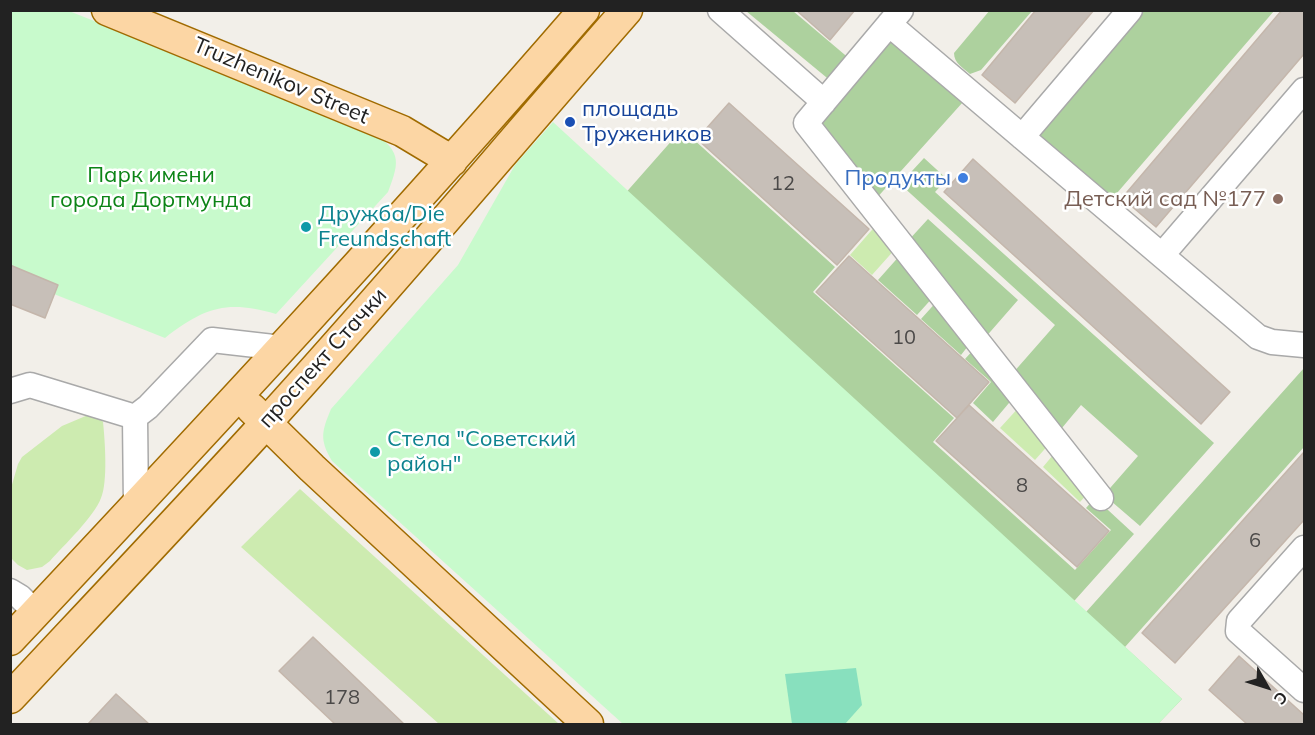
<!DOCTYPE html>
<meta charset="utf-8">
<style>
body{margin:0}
#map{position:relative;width:1315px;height:735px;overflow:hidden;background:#f2efe9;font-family:Mulish,sans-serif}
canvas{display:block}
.frame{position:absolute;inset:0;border:12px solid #222;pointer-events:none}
.north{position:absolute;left:1237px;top:657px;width:60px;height:60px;-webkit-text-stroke:4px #fff;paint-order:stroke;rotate:129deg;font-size:16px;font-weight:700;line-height:24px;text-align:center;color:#222}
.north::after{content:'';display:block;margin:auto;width:21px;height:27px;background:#222;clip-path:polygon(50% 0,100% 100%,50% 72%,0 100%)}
</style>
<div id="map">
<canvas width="1315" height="735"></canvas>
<div class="frame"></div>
<div class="north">С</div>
</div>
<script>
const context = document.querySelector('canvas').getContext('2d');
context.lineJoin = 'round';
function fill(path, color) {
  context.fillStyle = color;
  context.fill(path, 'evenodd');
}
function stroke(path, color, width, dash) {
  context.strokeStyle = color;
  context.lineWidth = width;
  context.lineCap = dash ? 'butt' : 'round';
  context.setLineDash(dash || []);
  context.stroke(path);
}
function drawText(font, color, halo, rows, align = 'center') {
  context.font = font + ' Mulish,sans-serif';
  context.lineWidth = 5;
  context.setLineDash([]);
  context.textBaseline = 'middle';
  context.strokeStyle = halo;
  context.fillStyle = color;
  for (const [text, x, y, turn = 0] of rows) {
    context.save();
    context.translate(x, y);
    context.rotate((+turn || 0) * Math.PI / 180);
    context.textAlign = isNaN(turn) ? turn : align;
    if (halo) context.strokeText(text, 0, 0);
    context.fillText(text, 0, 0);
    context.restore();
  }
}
const grass = new Path2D(`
 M878,223l19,24 -25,28 -22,-20z
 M1021,405l30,37 -16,18 -35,-32z
 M88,415l12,2 3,5c2,19 5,60 -2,76 -7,19 -37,47 -51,63l-8,6 -15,3 -9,-5 -7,-7v-70l7,-24 4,-7 40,-31z
 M1058,449l32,42 -10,11 -37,-35z
 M300,489l259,235h-120l-198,-177z`);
const forest = new Path2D(`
 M990,10l42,1 -51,59 -11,4c-7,-6 -16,-11 -16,-21z
 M746,11h47l58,49 -19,22z
 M1136,11h138l-157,182 -4,3 -4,-1 -70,-59 -2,-4z
 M889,36l74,66 -89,99 -59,-75z
 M682,129l153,138 -22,25 141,126 -21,24 142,128 36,-40 -25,-22 9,-10 39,36 -67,75 -452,-404z
 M924,158l23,21 -12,13 279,251 -74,83 -36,-31 34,-39 -57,-51 -24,29 -45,-60 43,-49 -155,-141z
 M928,219l90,81 -34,39 -77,-97z
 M902,253l33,42 -18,20 -39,-35z
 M939,299l33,42 -11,14 -40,-36z
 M976,347l38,50 -21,25 -20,-19 18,-21 -26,-23z
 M1304,368v79l-179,200 57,52 -24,25h-172z`);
const park = new Path2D(`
 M10,11h59l302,120c29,20 30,28 17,61l-112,122c-49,-14 -71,-7 -111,24l-154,-61z
 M553,122l629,577 -24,25h-535l-291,-263c-13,-22 -10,-30 -1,-52l127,-144 57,-100z`);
const pitch = new Path2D(`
 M856,668l6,37 -17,19h-53l-7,-50z`);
const building = new Path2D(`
 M796,10h59l-25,30z
 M1036,10h58l-79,93 -33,-28z
 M1282,10h22v44l-148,173 -34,-29z
 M729,103l140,126 -32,36 -140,-126z
 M973,159l257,233 -29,32 -257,-232z
 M849,256l140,126 -32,36 -141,-126z
 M10,265l48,20 -13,33 -35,-14z
 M969,405l140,126 -32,36 -141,-126z
 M1304,452v68l-129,143 -33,-30z
 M313,637l91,87h-69l-56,-53z
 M1239,656l65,59v9h-57l-38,-34z
 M116,694l33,30h-61z`);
const minor = new Path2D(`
 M720,10l104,92
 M901,10l-95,113 295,375
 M889,24l369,313 14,5 32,3
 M1022,137l108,-127
 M1162,255l142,-165
 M10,391l20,-6 105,32 13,-10 64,-67 70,8
 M135,417l1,90
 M1304,548l-65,73 -1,10 66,59
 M10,591l10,6 16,16`);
const major = new Path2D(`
 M107,10l295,121 50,30
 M251,408l61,60 276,256
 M10,640c194,-207 388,-415 574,-630
 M10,698c86,-92 172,-183 256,-275 123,-135 240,-275 361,-413`);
const markers = [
 [570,122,6,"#1a4fb4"],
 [963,178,6,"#3f7fe0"],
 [1278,199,6,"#8d6e63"],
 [306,227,6,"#0f9aa8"],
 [375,452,6,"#0f9aa8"]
];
const numberNames = [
 ["12",783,184],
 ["10",904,338],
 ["8",1022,486],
 ["6",1255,541],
 ["178",342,698]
];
const streetNames = [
 ["Truzhenikov Street",281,81,23],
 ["проспект Стачки",323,358,-48]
];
const transitNames = [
 ["площадь",582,109],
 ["Тружеников",582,134]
];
const parkNames = [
 ["Парк имени",151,175],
 ["города Дортмунда",151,200]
];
const shopNames = [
 ["Продукты",951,178]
];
const educationNames = [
 ["Детский сад №177",1266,199]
];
const cultureNames = [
 ["Дружба/Die",318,214],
 ["Freundschaft",318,239],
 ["Стела \"Советский",387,439],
 ["район\"",387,464]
];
fill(grass, '#cdebb0');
fill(forest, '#add19e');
fill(park, '#c8facc');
fill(pitch, '#88e0be');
fill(building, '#c7bfb8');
stroke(building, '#c4b6ab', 1.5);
stroke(minor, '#a9a9a9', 27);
stroke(major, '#a06b00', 33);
stroke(minor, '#fff', 24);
stroke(major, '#fcd6a4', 30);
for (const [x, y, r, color] of markers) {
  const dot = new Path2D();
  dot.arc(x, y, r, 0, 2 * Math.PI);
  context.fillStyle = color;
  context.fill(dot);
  stroke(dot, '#fff', 2);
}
drawText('20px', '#4b4948', null, numberNames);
drawText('22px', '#222', '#fff', streetNames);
drawText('22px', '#164399', '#fff', transitNames, 'left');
drawText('22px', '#0c8416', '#fff', parkNames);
drawText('22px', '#366cbe', '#fff', shopNames, 'right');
drawText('22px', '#785e54', '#fff', educationNames, 'right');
drawText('22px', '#0d838f', '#fff', cultureNames, 'left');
</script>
